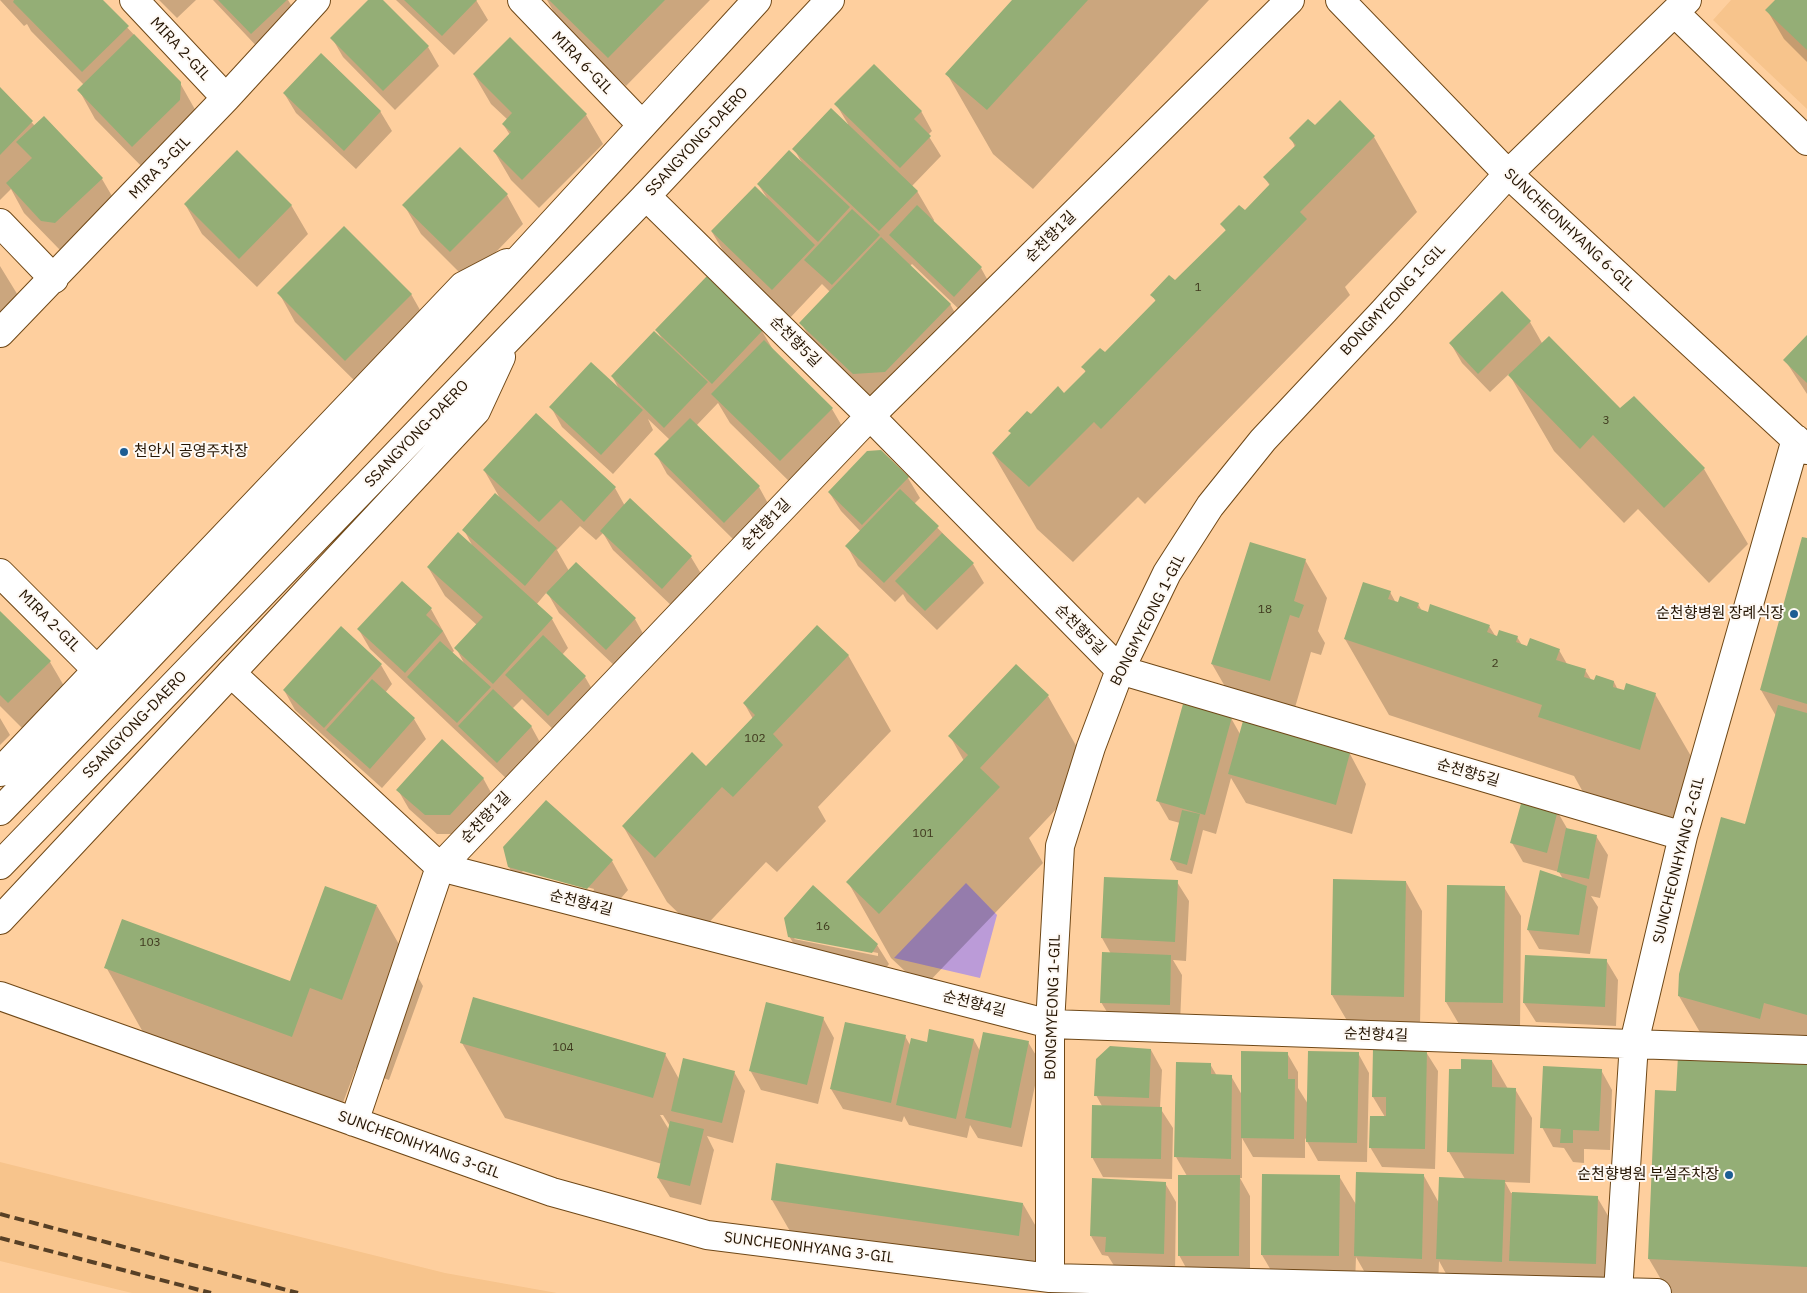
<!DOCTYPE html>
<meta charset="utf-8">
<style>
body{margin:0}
canvas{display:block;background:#fecf9e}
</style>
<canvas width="1807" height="1293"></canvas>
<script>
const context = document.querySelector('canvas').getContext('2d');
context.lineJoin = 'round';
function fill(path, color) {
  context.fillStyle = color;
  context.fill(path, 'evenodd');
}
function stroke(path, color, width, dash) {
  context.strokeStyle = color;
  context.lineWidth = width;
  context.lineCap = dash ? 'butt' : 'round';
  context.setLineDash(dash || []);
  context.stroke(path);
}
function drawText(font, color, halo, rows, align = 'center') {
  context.font = font + ' "IBM Plex Sans","Noto Sans KR",sans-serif';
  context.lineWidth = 4;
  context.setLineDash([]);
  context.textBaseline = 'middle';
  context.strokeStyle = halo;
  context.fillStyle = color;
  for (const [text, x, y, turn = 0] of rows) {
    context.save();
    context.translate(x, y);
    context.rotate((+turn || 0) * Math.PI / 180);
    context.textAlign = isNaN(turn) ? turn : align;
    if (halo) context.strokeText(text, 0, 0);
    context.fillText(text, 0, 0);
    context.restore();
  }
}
const built = new Path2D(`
 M1731,0h76v109l-94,-89z
 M0,1162l445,111 112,20h-425l-132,-32z`);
const green = new Path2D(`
 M966,883l31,32 -17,63 -86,-20z`);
const shadow = new Path2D(`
 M0,0h101l79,83 17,30 -47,62 -55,-56 -16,-29 5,-5 -53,-54 -4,-7 -3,2z
 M159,0h37l-19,18z
 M213,0h75l11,18 -36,35z
 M369,0h12l47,47 11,19 -44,44 -52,-53 -11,-19z
 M396,0h80l12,20 -34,35z
 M547,0h163l-84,86 -66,-63z
 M1014,0h195l-176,189 -40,-35 -46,-80z
 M1776,0h31v62l-23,-23 -17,-29z
 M474,75l112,40 17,29 -64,64 -28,-28 -17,-29 16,-16 -7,-11 5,-4 -17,-16z
 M0,89l35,37 67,53 17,29 -47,44 -13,-3 -35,-36 -13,-24 -11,11z
 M284,93l96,18 12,20 -36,38 -60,-56z
 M836,104l85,7 11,20 -4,4 13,21 -29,30 5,5 17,29 -1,2 48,46 11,20 -26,28 -54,-52 -2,2 40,38 17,30 -96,69 -53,-51 -17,-29 29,-31 -8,-8 -33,35 -60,-58 -17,-29 55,-34 -9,-14 44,-21 -8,-14 54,-25z
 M1315,127l59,10 43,75 -72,75 5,8 -205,209 -7,-7 -65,65 -36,-33 -44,-75 38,-38 33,-21 22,-22 -3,-6 22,-13 51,-52 -4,-7 23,-13 51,-51 -4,-7 23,-12 25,-26 -5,-8 30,-31 -4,-9z
 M507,195l16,29 -55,57 -47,-47 -17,-29z
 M185,204l106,1 17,29 -51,53 -55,-53z
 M0,266l19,31 -19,18z
 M707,278l55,53 13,22 57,56 17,29 -51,52 -68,-67 -12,-20 -22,23 63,61 11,20 -34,35 -69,-68 -11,-20 14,-14 -22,-21 5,11 -40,44 -51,-47 -11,-20 68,-18 -7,-13 50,-37 -5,-8z
 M279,293l132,1 17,30 -65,65 -68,-67z
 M1502,293l28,29 12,21 78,67 84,59 44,75 -39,39 -71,-74 -14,14 -70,-72 -45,-77 -19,18 -28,-29 -11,-19z
 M1807,337v57l-22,-34z
 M880,452l28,26 12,20 -6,6 59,60 11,19 -47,47 -30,-29 -4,-7 -8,8 -37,-36 -11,-20 14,-14 -20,-21 -12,-19z
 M484,470l131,18 10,18 5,-6 61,57 12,20 -29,31 -61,-58 -10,-17 -7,7 -16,-14 -23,24 12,21 7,-8 59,56 11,20 -28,30 -59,-56 -12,-21 -11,13 16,14 16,29 -6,7 23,22 11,19 -37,39 -37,-36 -10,10 19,17 11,20 -33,35 -139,-132 -11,-19 43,-48 29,27 23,42 -2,2 13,12 -9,-17 21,-23 -32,-29 -17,-29 45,-20 -9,-17 37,-30z
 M1807,539v507l-106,-12 -22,-38 67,-171 30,-109 -15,-26z
 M1305,560l22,38 -9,33 7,12 -4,12 -10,-3 -19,66 -58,-16 -22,-38z
 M1390,592l6,11 22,1 4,7 67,15 7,11h21l5,8 6,2 31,3 8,14 18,6 7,11 22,1 4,8 37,4 44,76 -15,55 -101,-33 -9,-16 -185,-61 -44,-76z
 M0,613l50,49 17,29 -41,41 -26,-26z
 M848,655l43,76 -73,76 8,14 -49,51 -11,-10 -67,71 -32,-31 -44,-76 83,-58 47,-49 -9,-16z
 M381,665l11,19 -7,9 29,26 12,20 -44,49 -87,-78 -11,-20z
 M1048,696l43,76 -62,66 14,25 -120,125 -32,-30 -43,-76 116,-121 -14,-25z
 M0,718l10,17 -10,10z
 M1231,718l9,16 110,20 16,30 -14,50 -106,-31 -15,-25 -15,56 -13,-4 -11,44 -15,-4 -6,-10 9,-37 -11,-3 -11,-19z
 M483,778l11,20 -32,36h-25l-28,-25 -11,-19z
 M1557,811l11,19 28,6 12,19 -8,43 -9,-2 7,11 -8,47 -51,-5 -11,-19 35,-51 -4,-7 -36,-10 -11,-19z
 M612,861l16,29 -24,28 -78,-22 -17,-29zM524,870l70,19 -1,3 -71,-20z
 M1334,880l72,2 16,29 -2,115 -71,-2 -17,-29z
 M1177,882l12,19 -3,60 -13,-1 9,15 -2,49 -67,-2 -12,-20 10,-48 -9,-16z
 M1504,887l17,29 -1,116 -57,-1 -17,-29z
 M377,906l46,80 -34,94 -33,-12 -18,48 -186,-68 -46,-81 184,16z
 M789,936l88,9 12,19 -6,8 -82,-16zM796,937l82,16v3l-84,-17z
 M1606,960l12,20 -2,46 -80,-4 -12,-19z
 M823,1018l11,20 -16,66 -57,-14 -11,-20z
 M905,1036l5,9 64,-5 6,11 48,-9 12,20 -18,85 -44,-9 -8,-13 -3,13 -58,-13 -5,-9 -2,6 -59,-13 -12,-20z
 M462,1043l203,11 14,25 55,-7 11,19 -12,52 -26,-7 7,14 -13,55 -31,-8 -12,-19 4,-14 -157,-46zM660,1115h3l10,16 -2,2z
 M1151,1050l11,20 -2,38 13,20 -1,51 -69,-2 -11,-20 10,-51 -6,-11z
 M1426,1052l12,19 -3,98 -53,-2 -12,-20 15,-30 -12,-20z
 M1287,1053l11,19v16l10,16 50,-51 11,20 -2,89 -49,-1 -13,-23v20l-52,-1 -11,-19v40h-2l10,18v80l-60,-1 -11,-20 8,-79 -11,-19 1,-94 33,1 7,12h14l11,19z
 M1492,1061l16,28h7l17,29 -2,65 -25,-1 6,11 86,4 17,29 -2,67 -85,-3 -8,-15 -1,15 -64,-2 -15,-27 -1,26 -66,-2 -16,-28 -1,28 -76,-1 -17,-29 77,-79 18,30 67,-30 15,27 26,-24 -16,-27 13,-81z
 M1807,1064v229h-138l-20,-34 28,-167z
 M1601,1070l11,20 -2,60 -26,-1v14l-11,-1 -9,-14 -11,-1 -11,-20z
 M1165,1183l11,19 -1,72 -57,-2 -10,-16 -6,-1 -11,-19z
 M772,1200l251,4 30,52 -4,31 -247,-35z`);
const building = new Path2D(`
 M14,0h89l26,26 -47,46 -69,-70z
 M218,0h69l-36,34z
 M368,0h15l46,46 -46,45 -53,-53z
 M404,0h73l-35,36z
 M549,0h116l-57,58z
 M1012,0h76l-101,110 -42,-36z
 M1775,0h32v50l-42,-40z
 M134,34l47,48 -1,18 -48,47 -55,-57z
 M510,37l77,77 -65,66 -29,-29 18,-19 -9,-8 10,-11 -39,-39z
 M321,53l60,58 -37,40 -61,-58z
 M874,64l48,47 -8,8 17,17 -31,32 -66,-64z
 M0,87l33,34 -33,34z
 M1340,100l35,36 -75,76 7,7 -206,210 -7,-7 -65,65 -37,-34 19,-20 -3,-2 19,-20 4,3 27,-28 6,7 22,-22 -5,-4 19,-19 5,4 51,-52 -6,-5 19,-20 6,5 51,-50 -6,-6 19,-19 6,5 25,-26 -7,-7 33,-32 -7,-7 19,-19 7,6z
 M831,108l87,83 -39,40 -87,-82z
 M44,116l59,62 -48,45 -14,-2 -35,-38 26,-25 -16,-16z
 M460,147l48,47 -58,58 -48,-47z
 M237,150l55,55 -53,54 -55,-55z
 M789,150l61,57 -32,35 -61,-58z
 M755,186l60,59 -43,45 -61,-59z
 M917,205l65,62 -28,30 -65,-62z
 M852,209l28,26 -48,50 -28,-25z
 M344,226l68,68 -67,67 -68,-68z
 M881,237l70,67 -66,68 -32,2 -54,-51z
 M707,276l56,54 -51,54 -57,-54z
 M1502,291l29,30 -53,53 -29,-31z
 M654,331l54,51 -44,46 -53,-52z
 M1807,335v48l-24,-23z
 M1549,336l71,72 14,-12 71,72 -41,40 -71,-73 -13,14 -72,-74z
 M764,340l69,68 -53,53 -69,-67z
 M591,362l52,48 -42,45 -52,-48z
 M536,413l80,74 -32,35 -23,-22 -22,22 -56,-52z
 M690,418l70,68 -36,37 -70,-69z
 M881,450l28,27 -47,48 -34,-33 39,-41z
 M900,489l39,37 -55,57 -39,-37z
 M495,493l62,55 -32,38 -63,-56z
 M630,498l62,58 -30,33 -62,-58z
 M458,532l95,86 -60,66 -39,-36 29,-31 -56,-50z
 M942,533l32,30 -49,48 -30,-30z
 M1802,537l5,1v166l-47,-14z
 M1250,542l56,17 -12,42 10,4 -5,13 -9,-3 -20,66 -59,-17z
 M576,562l60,56 -30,32 -60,-57z
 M402,581l30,27 -6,7 17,16 -38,42 -48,-44z
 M1363,582l28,9 -3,8 10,3 2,-6 19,7 -2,5 11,4 2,-8 60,21 -3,7 10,4 2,-6 19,6 -2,6 11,4 3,-8 30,11 -4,11 30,9 -2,8 10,3 2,-5 18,6 -1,6 11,3 2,-7 30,10 -16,57 -102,-33 4,-12 -198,-66z
 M0,611l51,50 -43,42 -8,-8z
 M817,625l32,30 -76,79 10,11 -50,52 -11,-10 -67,71 -33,-32 70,-74 14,14 49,-51 -12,-12z
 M341,626l41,38 -58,64 -41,-38z
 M543,635l43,41 -38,40 -43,-41z
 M440,641l51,46 -34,36 -50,-46z
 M1016,664l33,31 -69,73 20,19 -121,127 -33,-32 122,-127 -20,-19z
 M372,679l43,39 -45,51 -44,-39z
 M493,689l39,37 -35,37 -39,-37z
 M1183,704l49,13 -27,98 -49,-14z
 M1778,705l29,8v302l-43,-12 -4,16 -82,-23 1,-22 42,-157 24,7z
 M1243,721l107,32 -14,52 -108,-31z
 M442,739l42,39 -34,37h-25l-29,-25z
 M546,800l67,60 -26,29 -79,-22 -5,-20z
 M1522,800l36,10 -11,43 -37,-10z
 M1182,810l18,4 -13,51 -17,-5z
 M1566,828l31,7 -8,44 -32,-7z
 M1540,870l47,16 -8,49 -52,-5z
 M1104,877l74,3 -3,62 -74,-4z
 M1333,879l73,2 -2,116 -73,-2z
 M813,885l65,59 -6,9 -84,-16 -4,-19z
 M1447,885l58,1 -2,117 -58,-1z
 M325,886l52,19 -35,95 -32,-12 -18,49 -188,-69 18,-49 168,62z
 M1102,952l69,3 -1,50 -70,-2z
 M1525,955l82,4 -2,48 -82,-4z
 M473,997l193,56 -13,45 -193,-55z
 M766,1002l58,15 -17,68 -58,-14z
 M845,1022l61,13 -15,68 -61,-14z
 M929,1029l45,10 -18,80 -60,-14 15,-67 16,4z
 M983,1032l46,9 -18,87 -46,-10z
 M1110,1046l41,3 -2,49 -55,-2 2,-37z
 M1373,1049l54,1 -2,99 -56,-1 1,-32h16v-19h-14z
 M1241,1051l47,1v27h7l-1,60 -53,-1z
 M1308,1051l51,1 -2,91 -51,-1z
 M1678,1056l129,6v205l-159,-8 7,-169 21,1z
 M683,1058l52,13 -13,52 -51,-12z
 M1461,1059l31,1v27l24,1 -2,66 -67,-2 2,-83h12z
 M1176,1062l35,1v11l21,1 -1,84 -57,-2z
 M1543,1066l59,3 -3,62 -26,-1v13h-13l1,-14 -21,-1z
 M1092,1105l70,2 -1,52 -70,-1z
 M670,1121l34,8 -14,57 -33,-8z
 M776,1163l247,40 -4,33 -248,-36z
 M1356,1172l68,2 -2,85 -68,-3z
 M1262,1174l78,1 -1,81 -78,-1z
 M1178,1175h62l-1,81h-61z
 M1439,1177l66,3 -3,82 -66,-3z
 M1092,1178l74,4 -2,72 -59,-2 1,-15 -16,-1z
 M1512,1192l86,4 -2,68 -87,-3z`);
const minor = new Path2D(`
 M134,0l92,98
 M522,0l120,125
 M1340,0l168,174 299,276
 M1675,13l132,128
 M646,196l224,220 250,254 563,166
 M0,223l54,56
 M0,333l226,-235 90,-98
 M0,573l97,97
 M231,673l209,194 610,157 757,26
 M0,996l552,196 155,43 343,43 607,15
 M354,1122l86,-255 430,-451 420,-416
 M1050,1278v-254l10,-178 31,-99 29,-77 47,-97 43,-67 53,-66 121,-129 124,-137 179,-174
 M1618,1292l16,-249 49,-207 113,-397`);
const major = new Path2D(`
 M0,772l463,-486 44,-23
 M0,811c258,-265 507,-538 757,-811
 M0,865l646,-669 184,-196
 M0,920l476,-509 25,-54`);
const rail = new Path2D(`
 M0,1214l298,79
 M0,1238l211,55`);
const markers = [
 [124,452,5,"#1d5d93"],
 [1794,614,5,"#1d5d93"],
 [1729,1175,5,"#1d5d93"]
];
const numberNames = [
 ["1",1198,288],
 ["3",1606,421],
 ["18",1265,610],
 ["2",1495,664],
 ["102",755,739],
 ["101",923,834],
 ["16",823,927],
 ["103",150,943],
 ["104",563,1048]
];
const streetNames = [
 ["MIRA 2-GIL",180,49,47],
 ["MIRA 6-GIL",582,63,46],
 ["SSANGYONG-DAERO",697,142,-47],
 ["MIRA 3-GIL",160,168,-46],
 ["SUNCHEONHYANG 6-GIL",1569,230,43],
 ["순천향1길",1051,237,-45],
 ["BONGMYEONG 1-GIL",1393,300,-47],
 ["순천향5길",795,342,45],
 ["SSANGYONG-DAERO",417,434,-46],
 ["순천향1길",766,525,-46],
 ["BONGMYEONG 1-GIL",1148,620,-63],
 ["MIRA 2-GIL",49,621,45],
 ["순천향5길",1080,630,45],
 ["SSANGYONG-DAERO",135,725,-46],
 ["순천향5길",1468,773,16],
 ["순천향1길",486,818,-46],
 ["SUNCHEONHYANG 2-GIL",1679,860,-76],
 ["순천향4길",581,903,14],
 ["순천향4길",974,1004,14],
 ["BONGMYEONG 1-GIL",1053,1007,-88],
 ["순천향4길",1376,1035,2],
 ["SUNCHEONHYANG 3-GIL",419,1145,20],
 ["SUNCHEONHYANG 3-GIL",809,1248,7]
];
const poiNames = [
 ["천안시 공영주차장",134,452,"left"],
 ["순천향병원 장례식장",1784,614],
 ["순천향병원 부설주차장",1719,1175]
];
fill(built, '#f7c48c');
fill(green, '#bb9bd8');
fill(shadow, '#0003');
fill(building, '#94ae76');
stroke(minor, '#6f4817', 30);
stroke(major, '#6f4817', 30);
stroke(minor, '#fff', 28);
stroke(major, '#fff', 28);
stroke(rail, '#574026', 4, [10, 5]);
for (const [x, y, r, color] of markers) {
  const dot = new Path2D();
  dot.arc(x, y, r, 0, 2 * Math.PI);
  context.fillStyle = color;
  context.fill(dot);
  stroke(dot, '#fef9f4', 2);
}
drawText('12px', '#403a1f', null, numberNames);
drawText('15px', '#241402', '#fef9f4', streetNames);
drawText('15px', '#241402', '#fef9f4', poiNames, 'right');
</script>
